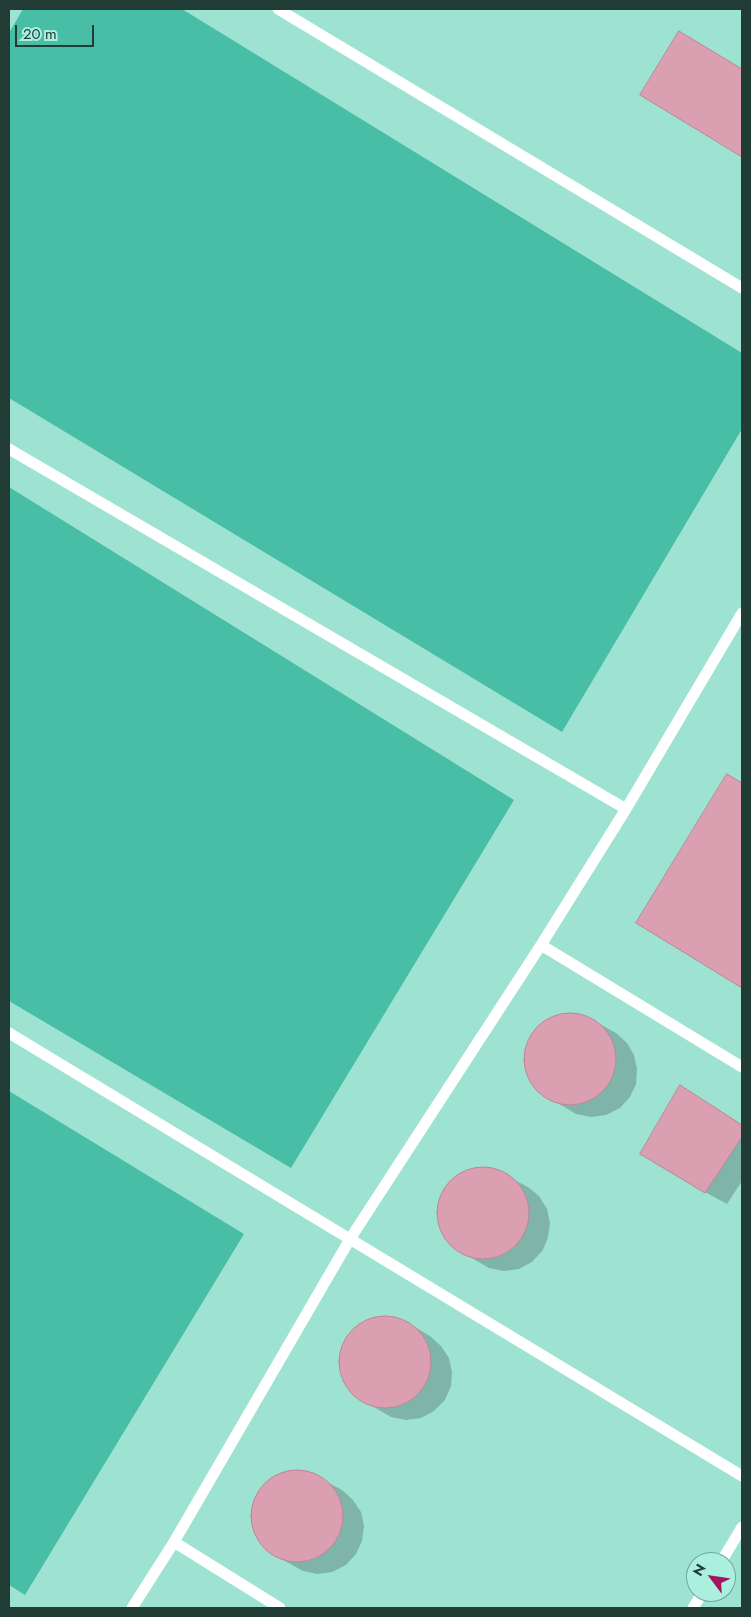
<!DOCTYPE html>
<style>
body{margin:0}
#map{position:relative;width:751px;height:1617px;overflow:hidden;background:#9ee3d2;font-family:Jost,sans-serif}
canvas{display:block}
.frame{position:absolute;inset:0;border:10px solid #203c35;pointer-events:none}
.north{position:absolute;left:686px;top:1552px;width:50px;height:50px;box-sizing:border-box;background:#abf0df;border:1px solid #73a89b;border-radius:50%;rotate:301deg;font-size:14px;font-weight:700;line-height:20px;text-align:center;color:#203c35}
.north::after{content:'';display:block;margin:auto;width:18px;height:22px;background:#a3155c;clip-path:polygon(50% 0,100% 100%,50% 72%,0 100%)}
.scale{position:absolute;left:15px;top:25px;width:79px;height:22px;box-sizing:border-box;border:2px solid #203c35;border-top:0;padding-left:6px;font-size:15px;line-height:18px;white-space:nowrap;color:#203c35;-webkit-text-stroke:4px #abf0df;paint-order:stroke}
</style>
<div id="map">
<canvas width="751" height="1617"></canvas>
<div class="frame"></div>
<div class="north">N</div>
<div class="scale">20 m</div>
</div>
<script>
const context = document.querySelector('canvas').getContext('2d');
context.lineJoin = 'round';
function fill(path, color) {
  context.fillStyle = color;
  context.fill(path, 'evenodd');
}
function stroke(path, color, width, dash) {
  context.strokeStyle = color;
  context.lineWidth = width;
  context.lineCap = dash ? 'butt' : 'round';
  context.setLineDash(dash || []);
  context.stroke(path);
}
const water = new Path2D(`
 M23,9h159l560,344v76l-180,303 -553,-334v-365z
 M9,487l505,313 -223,368 -282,-167z
 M9,1091l235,143 -219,361 -16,-10z`);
const shadow = new Path2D(`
 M706,48l36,22v86l-101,-61z
 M727,775l15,9v203l-104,-64z
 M566,1014l14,1 14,6 22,12 11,10 7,12 3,14 -1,15 -6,13 -10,11 -14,7 -15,2 -15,-3 -35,-21 -10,-11 -5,-15v-15l5,-14 9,-12 12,-8z
 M701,1099l41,26v56l-15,23 -22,-12z
 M478,1168l15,1 35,18 11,9 8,13 3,14 -2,14 -5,13 -11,12 -13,7 -15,2 -15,-3 -36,-21 -9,-12 -5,-14 -1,-15 6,-15 8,-11 12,-8z
 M380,1317l15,1 13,5 22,13 11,10 8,12 3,14 -1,14 -6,14 -11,11 -13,7 -15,2 -15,-3 -36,-21 -9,-11 -5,-15v-15l5,-14 9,-12 11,-8z
 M292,1471l14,1 14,6 22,12 11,10 8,12 3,14 -2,15 -6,13 -10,11 -14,7 -15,2 -14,-3 -36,-20 -9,-12 -6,-15v-15l5,-14 9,-12 12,-8z`);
const building = new Path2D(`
 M679,31l63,38v88l-102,-62z
 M727,774l15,9v205l-106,-65z
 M524 1059a46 46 0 1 1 92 0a46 46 0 1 1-92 0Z
 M680,1085l62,40v12l-37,56 -65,-39z
 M437 1213a46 46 0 1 1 92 0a46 46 0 1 1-92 0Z
 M339 1362a46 46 0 1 1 92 0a46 46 0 1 1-92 0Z
 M251 1516a46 46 0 1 1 92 0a46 46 0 1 1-92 0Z`);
const lane = new Path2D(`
 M278,9l464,279
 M9,449l617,360
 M541,945l201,122
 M9,1033l733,443
 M174,1542l106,66
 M721,1562l21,-35
 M132,1608l42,-66 176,-303 191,-294 85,-136 116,-196
 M693,1608l10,-16`);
fill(water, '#49bea7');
fill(shadow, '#0003');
fill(building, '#daa0b2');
stroke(building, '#bc8597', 1);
stroke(lane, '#fff', 11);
</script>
